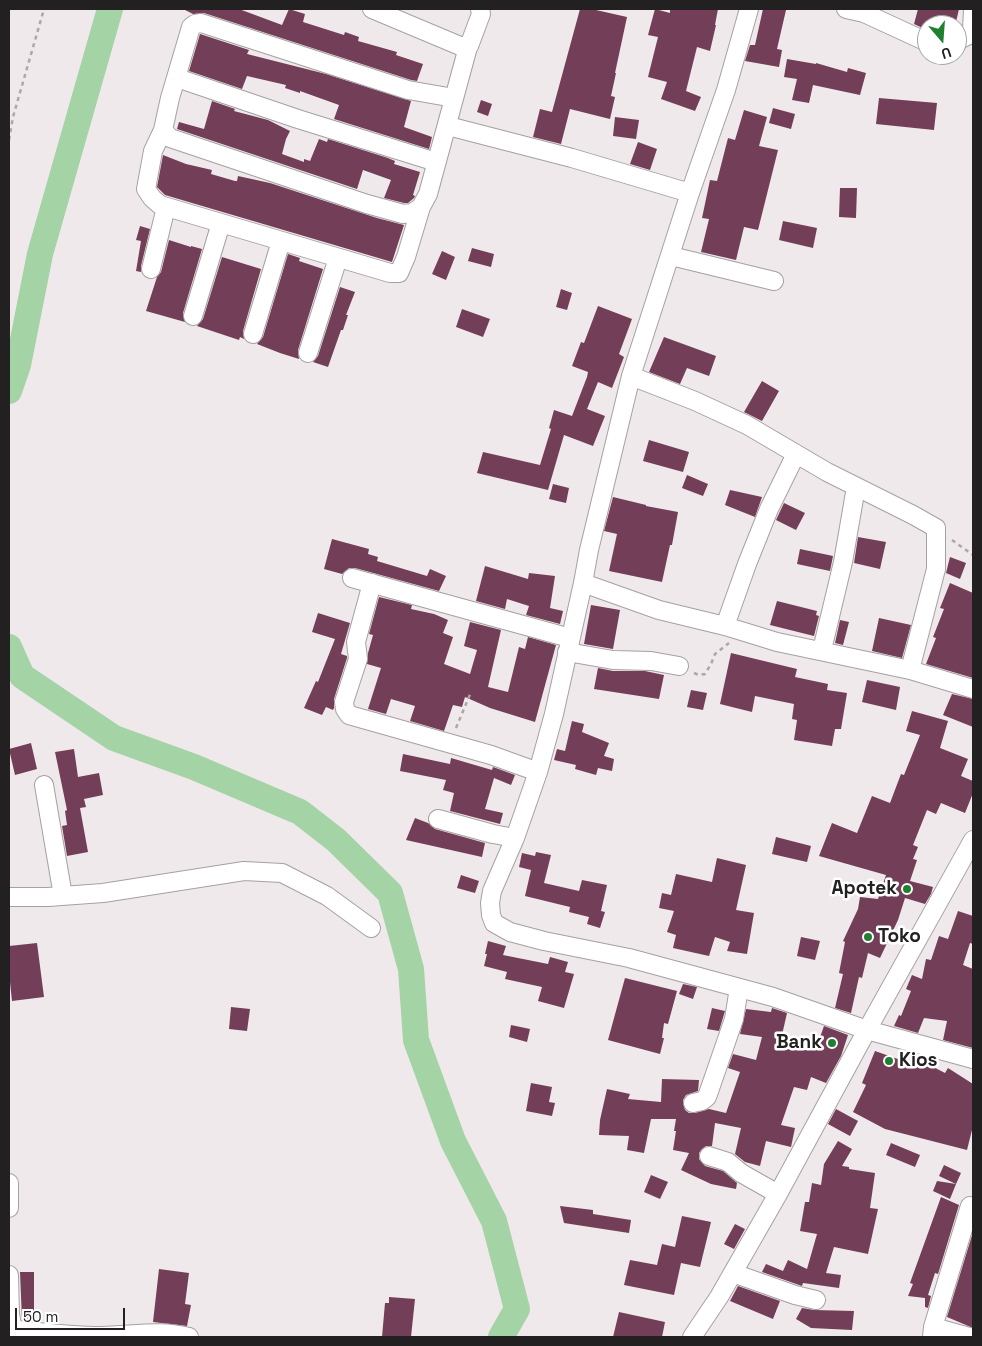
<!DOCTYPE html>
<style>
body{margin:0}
#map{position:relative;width:982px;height:1346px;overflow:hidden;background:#f0e9ec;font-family:"Space Grotesk",sans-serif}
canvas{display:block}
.frame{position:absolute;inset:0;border:10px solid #222021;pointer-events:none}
.north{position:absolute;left:917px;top:15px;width:50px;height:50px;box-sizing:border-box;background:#fff;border:1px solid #a7a6a6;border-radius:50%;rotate:162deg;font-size:14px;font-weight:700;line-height:20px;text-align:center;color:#222021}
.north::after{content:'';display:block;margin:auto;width:18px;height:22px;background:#207f31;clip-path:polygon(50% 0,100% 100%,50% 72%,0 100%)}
.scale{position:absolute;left:15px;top:1308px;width:110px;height:22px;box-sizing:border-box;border:2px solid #222021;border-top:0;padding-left:6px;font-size:15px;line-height:18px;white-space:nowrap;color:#222021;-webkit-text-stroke:4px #fff;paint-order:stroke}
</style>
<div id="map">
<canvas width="982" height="1346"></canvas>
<div class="frame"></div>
<div class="north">U</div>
<div class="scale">50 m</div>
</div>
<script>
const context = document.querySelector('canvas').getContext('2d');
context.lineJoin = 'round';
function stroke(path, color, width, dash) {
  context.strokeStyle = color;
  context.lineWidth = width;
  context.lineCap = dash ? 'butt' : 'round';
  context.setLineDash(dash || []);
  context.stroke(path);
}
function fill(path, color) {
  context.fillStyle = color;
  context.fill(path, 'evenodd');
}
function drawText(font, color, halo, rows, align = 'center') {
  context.font = font + ' "Space Grotesk",sans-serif';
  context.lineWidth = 5;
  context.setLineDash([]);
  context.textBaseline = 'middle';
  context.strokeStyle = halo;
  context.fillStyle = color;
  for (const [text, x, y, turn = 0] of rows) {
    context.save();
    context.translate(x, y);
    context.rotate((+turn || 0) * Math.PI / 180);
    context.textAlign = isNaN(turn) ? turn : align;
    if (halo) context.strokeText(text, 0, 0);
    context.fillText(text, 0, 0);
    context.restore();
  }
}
const river = new Path2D(`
 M9,391l9,-26 22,-111 70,-245
 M9,647l13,29 92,62 80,29 106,45 36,28 54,53 21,76 5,71 37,101 41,80 23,88 -16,28`);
const building = new Path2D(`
 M183,9h56l43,16 7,-16 16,5 -2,8 41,13 1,-3 14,5 -1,4 39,11 -1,3 27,9 -6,17 -6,-1 -207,-67 -11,1z
 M580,9h17l-1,1 31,7 -12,56h1l-5,23 4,1 -5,22 -40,-10 -9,35 -28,-7 7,-28 12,3z
 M655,9l15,4v-4h48l-3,16h1l-6,26 -13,-4 -11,44 15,6 -6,14 -34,-12 6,-17 -19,-5 10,-40 -10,-2z
 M763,9l23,1 -9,39 5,1 -3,17 -34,-6 5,-16h5z
 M918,9h41l-3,13 -23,-5 -2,8h-4v5l-13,-6z
 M200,34l49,16 -2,4 79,20 85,27 -7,26 28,10 -3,12 -95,-30 5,-14 -39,-14v2l-15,-5 1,-3 -39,-9 -5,13 -53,-18z
 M787,59l29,5v-1l31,9 1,-4 18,5 -6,22 -47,-10 -4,18 -17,-3 5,-21 -13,-2z
 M879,98l58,5 -3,27 -58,-6z
 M481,100l11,4 -4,12 -11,-4z
 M212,101l23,8 -1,2 34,9 22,11 -4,8 -4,15 22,8v-3l6,2 9,-22 8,3 1,-3 60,19 7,3 -1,3 26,8 -7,23 2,1 -1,2 -6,5h-4l-20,-5 7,-18 -28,-10 -6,19 -180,-60 2,-7 25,7z
 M773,108l22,6 -4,15 -22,-6z
 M744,110l23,7 -8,29 19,4 -20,80 -14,-3 -8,33 -35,-8 8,-33 -7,-1 8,-38 7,1 11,-43 7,2z
 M615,117l24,3 -3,19 -23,-3z
 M638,142l19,7 -7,21 -20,-6z
 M163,155l23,9 26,6 -1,4 24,7h2l1,-5 32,7 107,35 27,7 -12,37 -227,-67 -8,-8z
 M840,188h17l-1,30 -17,-1z
 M783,221l34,7 -4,20 -34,-8z
 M140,226l10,3 -9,37v6l-5,-1 5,-30 -5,-1z
 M169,240l22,7v-1l11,3 -19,64 2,9 -39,-11 11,-34 4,-5z
 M472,248l22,6 -3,13 -23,-6z
 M442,251l13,6 -9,23 -14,-6z
 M288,254l12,4 -1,3 24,8 -25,81 1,9 -19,-6 -23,-9 6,-7z
 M222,257l39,12 -18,62 1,8 -4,-2 -1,3 -42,-14 6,-7z
 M340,287l15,5 -9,23h2l-5,15h-2l-13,37 -15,-5 5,-6z
 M561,289l11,4 -5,17 -11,-3z
 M598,306l34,13 -13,35 5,3 -12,31 -14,-6 -11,27 18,7 -12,30 -29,-11 -16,55 -71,-17 6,-21 57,13 11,-36 -2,-1 5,-18 18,6 15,-39 1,-5 -16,-6 9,-24 3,1z
 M462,309l28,10 -7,18 -27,-10z
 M664,337l52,19 -7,20 -22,-8 -7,16 -31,-12z
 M762,381l17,10 -17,30 -18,-9z
 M649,440l40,12 -6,20 -40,-11z
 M687,475l21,9 -5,12 -21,-8z
 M553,484l16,4 -3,15 -17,-4z
 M730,490l32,7 -7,20 -30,-12z
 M613,497l33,8v1l32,6 -6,33h-2l-8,37 -53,-11 8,-37 -13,-3z
 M784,503l21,10 -9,17 -20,-10z
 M858,537l28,5 -6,27 -26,-6z
 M332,539l37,10 -1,5 10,3 -1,4 50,15 3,-7 16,7 -7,15 -84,-23h-6l-7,6 -18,-5z
 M800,549l33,7 -3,15 -33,-7z
 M950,557l16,6 -6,16 -14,-6z
 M485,566l43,13 1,-6 26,3 -5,32 13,3 -3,13 -34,-9 3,-9 -22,-7 -2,10 -29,-8z
 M950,583l23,10v85l-47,-14 10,-26 -3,-1 11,-28 -4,-1z
 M379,597l33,8 -1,4 23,5 14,6 -5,13 10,4 -9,27 26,10 7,-24 -13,-4 6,-24 31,8 -13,57 20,5 11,-45 6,2 3,-12 28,8 -21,77 -45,-14 -25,-11 -3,10 -9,-2 -9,26 -34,-10 5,-15 -24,-7 -5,15 -18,-5 13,-41 -14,-4 1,-11 5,-18 -4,-1z
 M777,601l40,10 -1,4 3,1 -5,20 -44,-11z
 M591,605l29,5 -7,39 -29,-5z
 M318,613l32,10 -9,31 6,2v2l-13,41v9l-1,2 -7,-3 -4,8 -18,-7 12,-27 2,1 17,-43 -23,-7z
 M879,618l32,7 -9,33 -30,-7z
 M840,620l9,2 -6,23 -8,-2z
 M731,653l66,16 -2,8 33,7 -1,6 20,3 -6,36h-6l-3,17 -38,-6 3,-20 -5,-1 2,-15 -39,-8 -3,16 -32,-8z
 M598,668l15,3h32l19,4 -5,24 -65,-10z
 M867,680l33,7 -4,23 -34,-8z
 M691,690l16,3 -4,17 -16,-3z
 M952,694l21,5v28l-30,-12z
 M912,711l36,10 -8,27 28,11 -7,17 12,5v12l-8,20 -24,-10 -5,11 -9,-4 -14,35 5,2 -5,12 4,1 -7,21 23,6 -2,7 -6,10 -20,-6 -7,22 -18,38 -12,-5 -6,25 -3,-1 -8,36 -16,-5 8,-34 -4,-1 6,-31 -2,-1 15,-32 2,-12 18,2 8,-24 -67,-19 13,-33 25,10 15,-37 18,7 11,-29 3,1 16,-40 -14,-4z
 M572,721l12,3 -2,8 27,11 -5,13 10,3 -2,12 -14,-3 -2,7 -21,-6 1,-4 -22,-5 3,-11 8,2z
 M31,743l6,26 -22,6 -6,-26z
 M74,749l4,28 21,-4 4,22 -19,4 2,8 -6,1 8,44 -21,4 -5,-30 5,-1 -2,-14 2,-1 -12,-58z
 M403,754l47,10 1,-6 41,12 1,-3 22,8 -4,10 -17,-7 -9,31 18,4 -3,11 -50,-13 4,-18 -11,-3 3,-10 -46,-9z
 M415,818l13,5 7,6 50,14 -3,14 -76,-17z
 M776,837l35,9 -4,16 -35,-8z
 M536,852l15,3 -7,28 35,8 3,-11 25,5 -6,26 4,1 -5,16 -13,-4 2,-7 -20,-5 1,-5 -45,-11 6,-26 -12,-3 3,-14 13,3z
 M717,858l29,7 -10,45 18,3 -7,41 -20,-3 3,-9 -15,-5 -6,19 -36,-8 3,-13 -9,-3 7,-21 -15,-3 3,-15 9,2 5,-21 36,8z
 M461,875l18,6 -4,12 -18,-5z
 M958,911l15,5v28l-3,-1 -7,22 10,4v79l-30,-8 4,-19 -23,-3 -6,15 -24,-7 5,-11 2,1 10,-25 -5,-2 6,-14 10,4 4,-20 5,1 8,-24 9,3z
 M801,937l19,4 -5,19 -18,-4z
 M488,941l18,5 -3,9 45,9 2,-7 18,5 -3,10 9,2 -10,34 -26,-7 4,-14 -37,-8 2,-7 -23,-6 3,-12h-2z
 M37,943l7,54 -32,4 -3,-28v-27z
 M625,978l52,13 -9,33 -4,-1 -2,15h2l-4,16 -52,-14z
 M683,984l14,3 -4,12 -14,-5z
 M231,1007l19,2 -3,22 -18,-2z
 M712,1008l13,3 -6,20 -12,-2z
 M772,1008l15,5 -5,22 36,8 6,-17 24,9 -7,21 -15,27 -15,-6 -4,13 -13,-3 -13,38 14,3 -4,19 -25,-6 -6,25 -15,-4 -10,-8 6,-26 -26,-5 -3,23h-6l-4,3 -3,4v6l6,7 18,5 14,12 -1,6 -25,-5 -30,-14 8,-17 -16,-3 3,-19h-2l2,-12h-25l-7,34 -17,-3 2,-14 -30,-1 1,-15 7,-31 23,5 -2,5 33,3 1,-23 37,1 -1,11 -12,4 -3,5 2,10 4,3h6l14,-4 17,4 14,-41 -12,-4 5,-14 23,6 6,-23 -22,-3 6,-25 25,3z
 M511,1025l19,4 -3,13 -18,-5z
 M875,1051l40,14 3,-6 27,14 3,-5 25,16v42l-6,24 -82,-21 -32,-17 13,-27 -4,-2z
 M531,1083l21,4 -3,15 6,1 -3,13 -26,-5z
 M836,1109l22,12 -8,15 -22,-12z
 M838,1141l14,8 -10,17 7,1v2l26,4 -5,35 8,1 -10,45 -34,-7 -8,26 15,2 -2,13 -36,-5 -1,3 -40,-14 4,-8 17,7 5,-11 19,9 10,-35 -17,-3 5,-29h4l3,-19 9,2 3,-21z
 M891,1143l29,12 -5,12 -29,-12z
 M944,1165l17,8 -5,11 -17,-8z
 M651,1175l17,7 -8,17 -16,-7z
 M937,1181l19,3 -6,15 -17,-8z
 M941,1197l18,8 -21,69 -3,-1 -7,22 3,1 -3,12 -3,-1v-9l-17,-2 5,-12 -3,-1z
 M560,1206l33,4v4l38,6 -2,13 -65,-10z
 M682,1216l29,6 -11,45 -19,-4 -7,32 -50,-10 6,-25 27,5 5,-21 13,3z
 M735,1224l10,5 -11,20 -10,-5z
 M973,1232v96l-26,-11z
 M159,1269l30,4 -4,31 6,1 -4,21 -34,-4z
 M20,1272h14v49l-12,-1z
 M738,1286l42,15 -7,18 -43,-18z
 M389,1297l26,2 -4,38h-29l3,-34h4z
 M802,1308l12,2 40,1 -2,19 -41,-2 -15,-9z
 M619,1312l46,10 -3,15h-49z`);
const path = new Path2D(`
 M9,140l4,-23 31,-108
 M952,540l21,15
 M694,673l5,2 6,-1 6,-10 4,-10 14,-11
 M456,728l15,-36`);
const minor = new Path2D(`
 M372,9l93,39 4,-2 12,-32 -1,-5
 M749,9l-23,81 -36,103 -59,183 -42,174 -6,33 -29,131 -16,58 -23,66 -23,53 -2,12 1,12 3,8 16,9 34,9 85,17 144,39 94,33 106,29
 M846,9l18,4 63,29
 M957,41l10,-5 5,-5 1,-22
 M177,78l121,41 138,43
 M454,98l-46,-8 -207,-67 -6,1 -4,3 -21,71 -7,32 7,8 197,66 36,10 9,-1 9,-6 7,-13 40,-147
 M448,126l124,32 118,35
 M163,130l-10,21 -7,38 6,9 8,7 230,68h9l7,-16 15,-50
 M671,256l103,25
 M151,269l15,-62
 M193,316l28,-93
 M253,334l28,-93
 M308,353l30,-95
 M631,376l64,25 52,24 80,47 86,43 23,13v41l-26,101
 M352,578l218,60
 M372,583l-16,59 2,17 -14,43 1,7 4,6 142,40 47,17
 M583,583l76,27 66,16 22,-62 22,-55 27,-55
 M725,626l52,16 133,28 63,19
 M822,650l21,-88 13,-75
 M567,652l46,8 38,1 28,5
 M44,785l19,111
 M438,819l55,15 22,4
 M9,897h39l55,-4 141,-22 38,2 45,23 44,32
 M693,1103l9,-2 5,-4 27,-78 5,-31
 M709,1156l19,6 13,11 37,21
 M9,1183v25
 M733,1273l62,22 21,5
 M9,1275l1,40 3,14 -4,3
 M933,1327l36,10
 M9,1329c30,3 61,7 92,7 29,0 59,-7 88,1
 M692,1337l27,-40 59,-103 89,-164 106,-190
 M932,1337l1,-10 37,-121`);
const markers = [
 [907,889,5,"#207f31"],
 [868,937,5,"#207f31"],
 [832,1043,5,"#207f31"],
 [889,1061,5,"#207f31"]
];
const poiNames = [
 ["Apotek",897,889],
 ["Toko",878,937,"left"],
 ["Bank",822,1043],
 ["Kios",899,1061,"left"]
];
stroke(river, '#a4d3a6', 26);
fill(building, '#733e57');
stroke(minor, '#a6a0a2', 20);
stroke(path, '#aca7a9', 2.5, [4, 4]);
stroke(minor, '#fff', 18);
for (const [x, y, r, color] of markers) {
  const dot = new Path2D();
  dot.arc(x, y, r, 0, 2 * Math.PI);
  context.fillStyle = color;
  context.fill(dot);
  stroke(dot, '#fff', 2);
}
drawText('bold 19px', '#222021', '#fff', poiNames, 'right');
</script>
